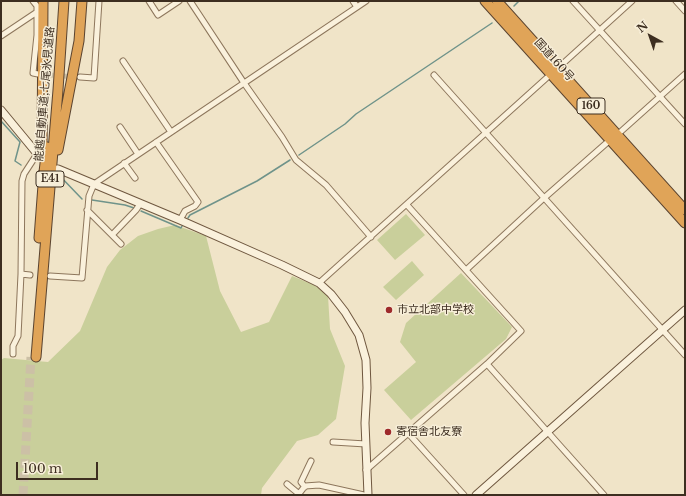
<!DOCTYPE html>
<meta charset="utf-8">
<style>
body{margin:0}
#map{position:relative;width:686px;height:496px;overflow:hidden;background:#f0e4c8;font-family:"Libre Baskerville",serif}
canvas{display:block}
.frame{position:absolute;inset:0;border:2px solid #3d2e20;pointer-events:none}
.north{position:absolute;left:630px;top:16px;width:40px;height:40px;-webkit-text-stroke:3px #f7eed8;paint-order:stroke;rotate:320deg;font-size:11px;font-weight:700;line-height:16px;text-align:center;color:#3d2e20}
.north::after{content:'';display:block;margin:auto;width:14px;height:18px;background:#3d2e20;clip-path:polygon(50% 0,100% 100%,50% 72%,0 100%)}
.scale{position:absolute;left:16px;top:462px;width:82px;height:18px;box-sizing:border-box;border:2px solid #3d2e20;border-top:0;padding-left:5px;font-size:12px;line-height:14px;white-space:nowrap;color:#3d2e20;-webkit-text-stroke:3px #f7eed8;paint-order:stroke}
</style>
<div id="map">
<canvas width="686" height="496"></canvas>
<div class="frame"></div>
<div class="north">N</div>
<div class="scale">100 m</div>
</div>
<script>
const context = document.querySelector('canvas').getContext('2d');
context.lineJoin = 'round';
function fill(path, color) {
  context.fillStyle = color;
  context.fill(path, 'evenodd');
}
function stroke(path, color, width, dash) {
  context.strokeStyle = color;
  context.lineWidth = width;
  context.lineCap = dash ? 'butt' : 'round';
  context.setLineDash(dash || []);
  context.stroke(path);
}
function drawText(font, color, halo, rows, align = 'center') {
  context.font = font + ' "Libre Baskerville","Noto Sans JP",serif';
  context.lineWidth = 3;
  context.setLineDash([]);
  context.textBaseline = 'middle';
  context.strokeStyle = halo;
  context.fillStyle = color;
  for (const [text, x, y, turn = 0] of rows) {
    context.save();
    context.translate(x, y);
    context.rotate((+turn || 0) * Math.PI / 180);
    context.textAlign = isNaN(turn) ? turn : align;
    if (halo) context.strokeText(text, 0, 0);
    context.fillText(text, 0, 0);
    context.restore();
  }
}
const green = new Path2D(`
 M406,214l19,21 -30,25 -18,-20z
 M175,225l31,11 14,55 21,41 28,-10 23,-46 22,9 14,11 2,33 15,37 -9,53 -18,16 -21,6 -35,47 -1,7h-260v-135l3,-2 44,4 32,-31 27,-64 13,-17 18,-14 20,-7z
 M412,261l12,14 -28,25 -13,-13z
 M461,273l51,54 -6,12 -95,81 -27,-30 32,-28 -16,-20 6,-19z`);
const stream = new Path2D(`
 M514,6l5,-5
 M1,121l19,21 -5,19 6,4
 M299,155l46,-31 11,-10 136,-91
 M57,173l25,26
 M92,200l33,5 9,3
 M141,211l40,17 1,-2
 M188,218l2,-3 67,-34 33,-21`);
const streetTunnel = new Path2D(`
 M41,74l32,3`);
const highwayTunnel = new Path2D(`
 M23,495l8,-138`);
const street = new Path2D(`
 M33,1l4,5v6
 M149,1l9,14 21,-14
 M190,1l54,82 38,54 14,23 30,25 45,52
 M353,1l4,6
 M573,1l112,123
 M676,1l9,10
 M1,36l36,-24v23l-4,38 5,1
 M123,61l48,71
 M558,68l74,-67
 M434,75l251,280
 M80,77l14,1 5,-77
 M120,127l18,27
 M617,135l68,-61
 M156,142l42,60 -3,4 -10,5 -5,9
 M124,163l11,15
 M87,210l34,34
 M112,235l24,-25 4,-6
 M466,270l78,-72 66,-58
 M30,275l-9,-1 1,-93 2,-7 13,-20
 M50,276l32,2 7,-82 5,-12 272,-183
 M319,283l232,-209
 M13,354v-8l5,-10 3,-62
 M487,364l117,131
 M408,433l56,62
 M333,442l33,2
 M366,470l121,-106 34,-33 -114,-126
 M287,484l12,10
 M305,487l-4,-5 10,-21
 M298,495l7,-9 14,-1 45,10`);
const secondary = new Path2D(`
 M1,110l38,46
 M58,169l122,51 102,45 37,18 12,11 14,18 14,23 7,25 1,28 -2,35 3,72
 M476,495l209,-185`);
const highway = new Path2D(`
 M485,1l200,222
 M497,1l188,209
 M58,150l21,-109 3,-40
 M42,155l1,-154
 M39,238l5,-66 3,-25
 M36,357l22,-267 6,-89`);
const markers = [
 [389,310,4,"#9e2a2b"],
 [388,432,4,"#9e2a2b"]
];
const shields = [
 [591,106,28],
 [50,179,28]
];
const shieldNames = [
 ["160",591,106],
 ["E41",50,179]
];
const streetNames = [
 ["国道160号",554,60,48],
 ["能越自動車道;七尾氷見道路",45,94,-85]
];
const poiNames = [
 ["市立北部中学校",397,310],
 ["寄宿舎北友寮",396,432]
];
fill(green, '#c9cf9b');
stroke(stream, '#6f938a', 1.5);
stroke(streetTunnel, '#ccc0a6', 5, [5, 2.5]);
stroke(highwayTunnel, '#ccc0a6', 9, [9, 4.5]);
stroke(street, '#8d765c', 7);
stroke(secondary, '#6f573f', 9);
stroke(highway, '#5b4430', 11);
stroke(street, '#faf1dc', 5);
stroke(secondary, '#faf1dc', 7);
stroke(highway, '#e0a458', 9);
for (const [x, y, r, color] of markers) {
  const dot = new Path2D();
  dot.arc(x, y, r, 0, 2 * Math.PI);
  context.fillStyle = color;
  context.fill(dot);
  stroke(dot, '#f7eed8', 1.5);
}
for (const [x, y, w] of shields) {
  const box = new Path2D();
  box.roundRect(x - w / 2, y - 8, w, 16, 3);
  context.fillStyle = '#f7eed8';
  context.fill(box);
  stroke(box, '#3d2e20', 1);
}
drawText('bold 10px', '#3d2e20', null, shieldNames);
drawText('11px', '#3d2e20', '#f7eed8', streetNames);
drawText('11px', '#3d2e20', '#f7eed8', poiNames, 'left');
</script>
